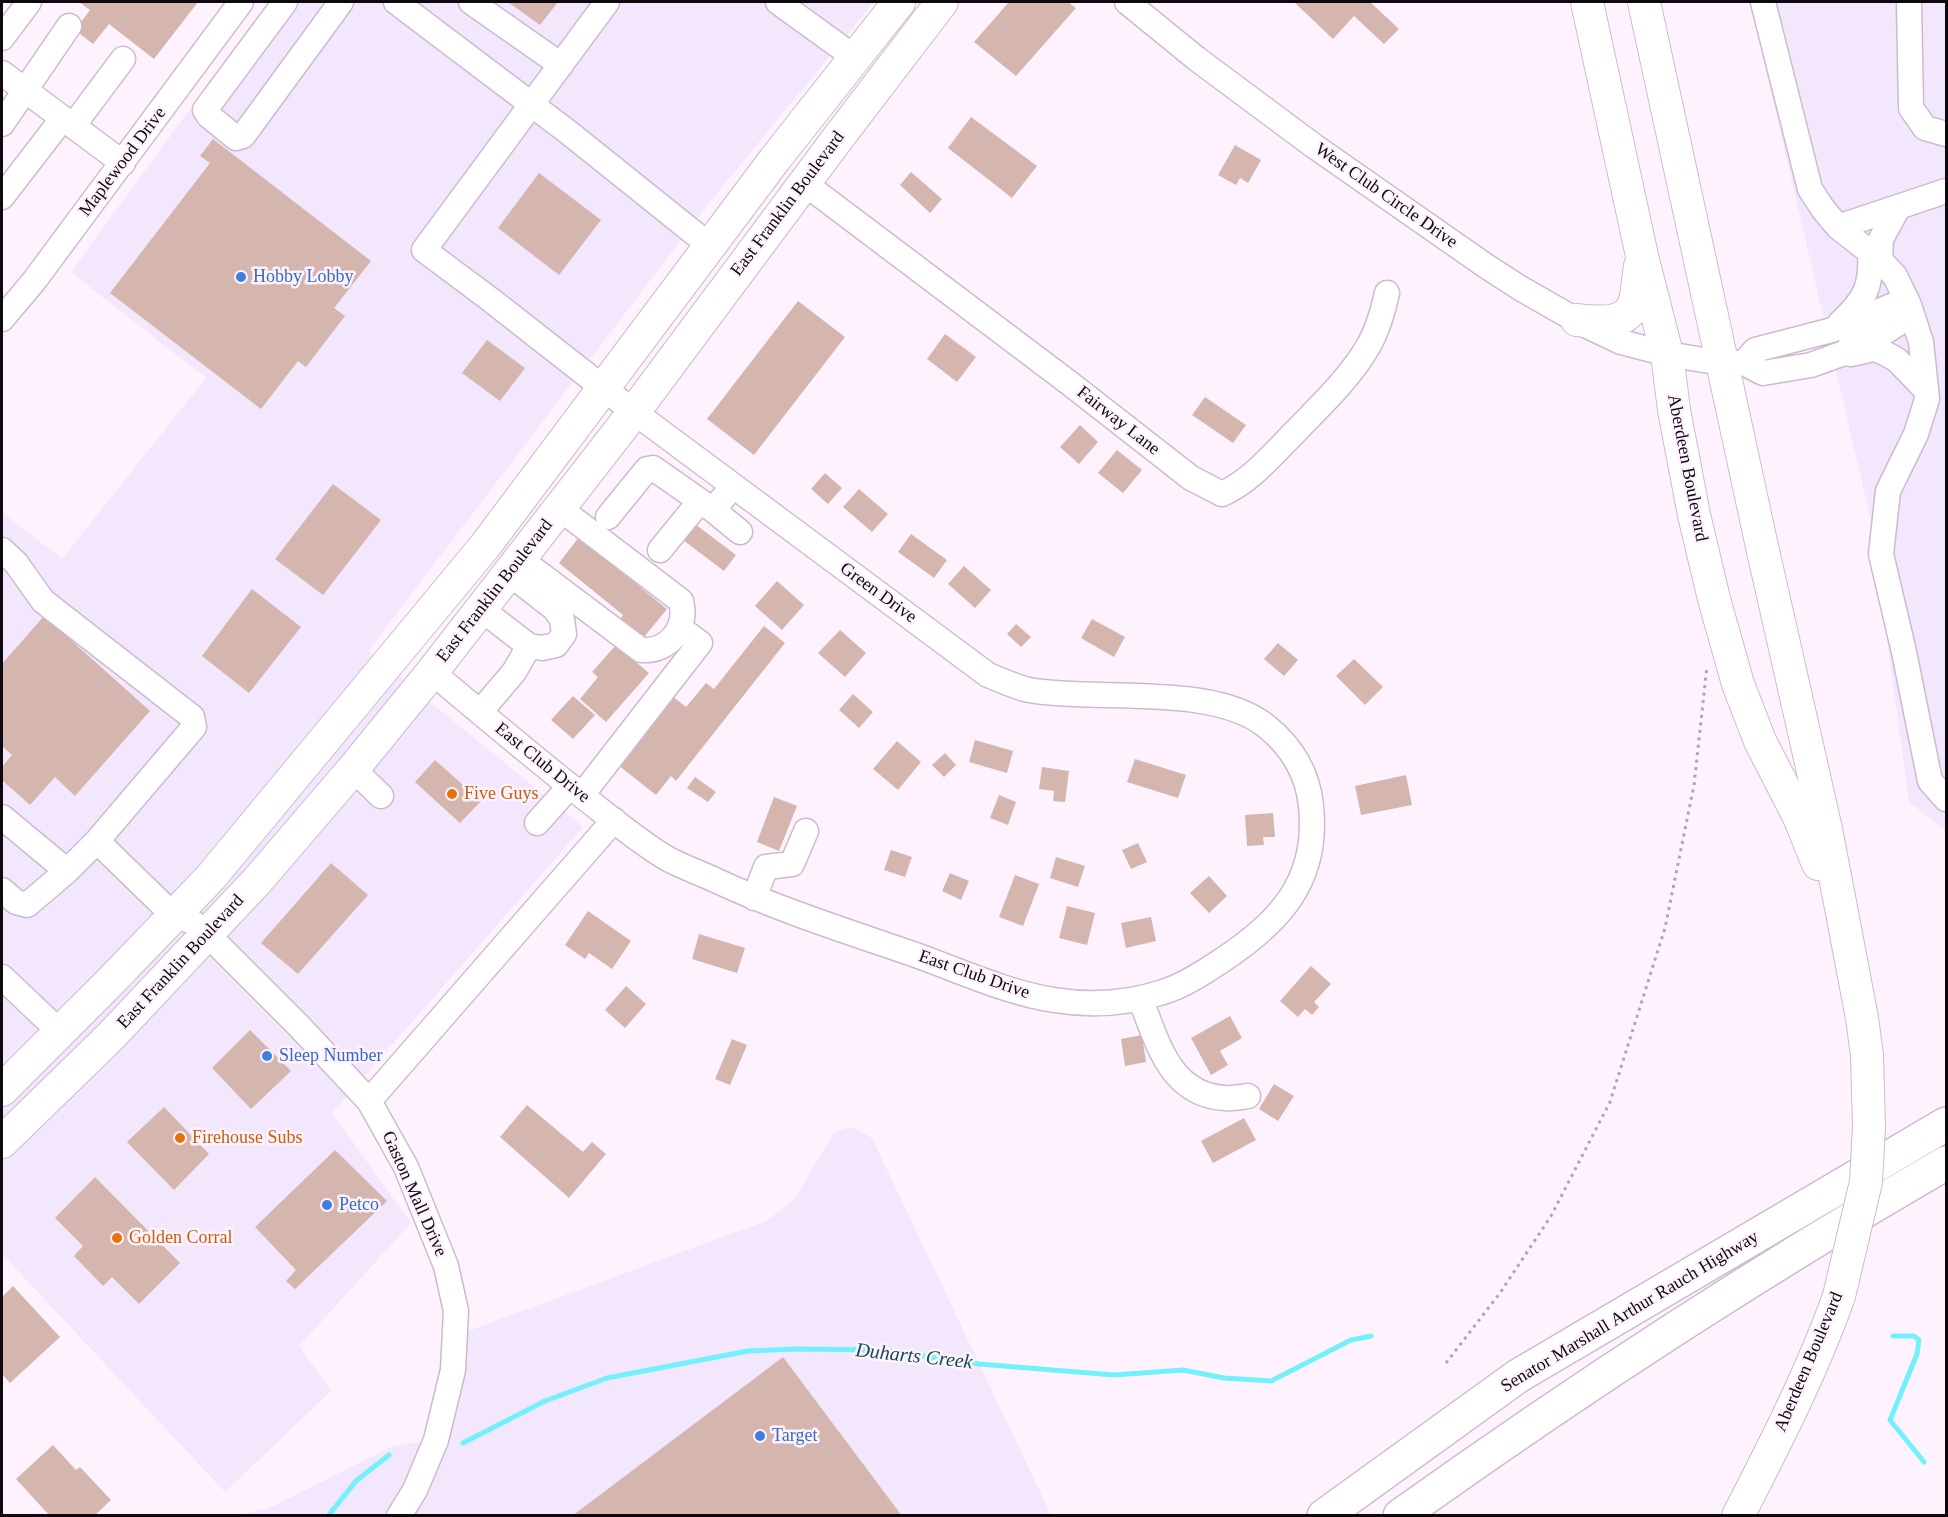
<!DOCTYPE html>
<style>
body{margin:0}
#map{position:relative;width:1948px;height:1517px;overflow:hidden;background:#fff2ff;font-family:"Times New Roman",serif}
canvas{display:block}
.frame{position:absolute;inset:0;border:3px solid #0f090f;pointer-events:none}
</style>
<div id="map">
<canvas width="1948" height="1517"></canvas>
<div class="frame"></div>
</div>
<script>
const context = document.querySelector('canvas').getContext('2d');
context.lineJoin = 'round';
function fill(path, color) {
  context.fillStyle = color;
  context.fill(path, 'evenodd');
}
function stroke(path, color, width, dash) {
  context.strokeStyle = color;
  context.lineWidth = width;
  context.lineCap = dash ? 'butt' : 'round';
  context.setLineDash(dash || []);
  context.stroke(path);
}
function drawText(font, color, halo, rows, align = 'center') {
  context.font = font + ' "Times New Roman",serif';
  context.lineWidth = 5;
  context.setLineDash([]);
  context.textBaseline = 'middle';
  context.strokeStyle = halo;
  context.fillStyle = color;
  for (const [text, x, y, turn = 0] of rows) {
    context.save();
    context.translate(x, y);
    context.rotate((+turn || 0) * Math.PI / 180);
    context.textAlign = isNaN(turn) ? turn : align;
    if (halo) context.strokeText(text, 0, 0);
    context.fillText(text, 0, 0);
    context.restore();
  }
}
const commercial = new Path2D(`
 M268,2h606l-165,201 -341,448 215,176 -251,286 79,110 -112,123 32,45 -106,101 -223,-238v-742l60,47 144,-181 -135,-106z
 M1750,2h196v829l-37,-29 -38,-281z
 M852,1127l20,11 179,377 -845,1 34,-1 29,-7 124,-62 43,-6 19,-104 311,-115 29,-22 39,-67z`);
const stream = new Path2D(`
 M1893,1336h21l5,4 -2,14 -27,66 34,42
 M463,1443l82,-42 62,-23 141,-27 47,-2 87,1 97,14 135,11 69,-5 41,8 47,3 80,-41 20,-4
 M328,1516l28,-35 33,-26`);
const building = new Path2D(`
 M79,2h119l-44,57 -45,-35 -16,20 -18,-14 15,-20z
 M508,2h50l-18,23z
 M1009,2h59l8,6 -60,68 -42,-34z
 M1294,2h76l29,27 -15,15 -30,-28 -21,23z
 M971,117l66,49 -25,32 -64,-50z
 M213,139l158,122 -37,47 11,8 -39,51 -8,-6 -37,48 -151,-116 100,-130 -10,-7z
 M1235,145l26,15 -13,23 -8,-5 -4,7 -18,-10z
 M911,172l31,27 -12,14 -30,-28z
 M539,173l62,47 -42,55 -61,-47z
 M798,301l47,36 -91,118 -47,-36z
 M945,334l31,23 -19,25 -30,-23z
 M487,340l38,28 -25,33 -38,-28z
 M1205,397l41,28 -13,18 -41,-28z
 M1080,425l18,17 -19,22 -19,-17z
 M1117,450l25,20 -19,23 -25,-20z
 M825,473l17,15 -14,16 -17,-15z
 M333,484l48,36 -58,75 -48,-36z
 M859,489l29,25 -16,18 -29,-25z
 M691,521l45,34 -12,16 -45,-34z
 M911,534l36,26 -13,18 -36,-26z
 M579,537l88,72 -27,33 -23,-19 6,-8 -64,-52z
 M964,566l27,24 -16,18 -27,-24z
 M777,581l27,24 -22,25 -27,-24z
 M252,589l49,38 -52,66 -47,-37z
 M44,616l106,95 -75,85 -20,-19 -25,28 -28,-25v-13l10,-12 -10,-9v-82z
 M1092,619l33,18 -11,20 -33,-19z
 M1016,624l15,13 -10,10 -14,-13z
 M764,626l21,17 -109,138 -5,-5 -15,19 -38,-30 54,-69 14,11 20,-24 8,6z
 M840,630l26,23 -21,24 -27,-24z
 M1278,643l20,17 -14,16 -20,-17z
 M616,645l33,28 -43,49 -26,-23 18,-22 -6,-5z
 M1354,659l29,28 -18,18 -29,-29z
 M853,694l20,18 -14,16 -20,-18z
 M573,696l22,19 -22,24 -22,-19z
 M975,740l38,11 -6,22 -38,-11z
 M897,741l24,21 -23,28 -25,-21z
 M945,753l11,12 -12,12 -12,-12z
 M1135,759l51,16 -8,23 -51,-16z
 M435,760l46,41 -21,22 -45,-41z
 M1042,767l27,4 -4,31 -12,-1 1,-10 -15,-2z
 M1406,775l6,30 -51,10 -6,-29z
 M695,777l21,15 -8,10 -21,-14z
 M999,795l17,7 -8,23 -18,-7z
 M774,797l23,9 -18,45 -22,-9z
 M1273,813l2,24h-12l1,8 -17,1 -2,-31z
 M1138,843l9,19 -16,7 -9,-19z
 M891,850l21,7 -7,20 -21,-7z
 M1056,857l29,9 -7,21 -28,-9z
 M331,863l37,32 -70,79 -37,-31z
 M950,873l19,8 -8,19 -19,-9z
 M1015,875l24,9 -16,42 -24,-9z
 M1209,876l18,20 -18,17 -19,-20z
 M1067,906l28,7 -8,32 -28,-7z
 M588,911l43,30 -19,28 -23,-16 -4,6 -20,-14z
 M1151,917l5,24 -30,7 -5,-25z
 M699,934l46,14 -8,25 -45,-14z
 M1311,966l20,18 -17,18 5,5 -7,8 -7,-6 -7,8 -18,-16z
 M626,986l20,18 -21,24 -20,-18z
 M1230,1016l12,22 -22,13 8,14 -17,10 -20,-37z
 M250,1030l41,41 -40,38 -39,-41z
 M1142,1035l4,27 -21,4 -4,-27z
 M732,1039l15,6 -17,40 -15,-6z
 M1274,1084l20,12 -16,25 -19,-12z
 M527,1105l56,47 9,-10 14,12 -37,44 -69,-61z
 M164,1107l45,47 -35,36 -47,-48z
 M1244,1118l12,22 -43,23 -12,-22z
 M335,1150l52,51 -92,88 -9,-8 10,-11 -41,-43z
 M95,1177l85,86 -41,41 -27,-27 -9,9 -29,-30 9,-10 -28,-28z
 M13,1286l47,51 -50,46 -8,-9v-77z
 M783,1357l119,159h-330z
 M53,1445l23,25 4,-3 31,33 -17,16h-44l-34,-37z`);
const path = new Path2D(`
 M1446,1363l54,-70 51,-77 59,-114 55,-174 29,-143 13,-119`);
const minor = new Path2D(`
 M285,2l-80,108 4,6 27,22 7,-2 98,-134
 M396,2l172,130 141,113
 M471,2l90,63
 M778,2l76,55
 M1127,2l70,57 117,87 172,120 34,22 63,36 38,18 46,12 55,9h22l19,10 48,-8 33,-12 7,1 22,-5 8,2 16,9 29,30
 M1763,2l47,187 13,20 15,18 42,33 15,16 14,29 12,37 6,57 -11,35 -28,57 -7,63 23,98 26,129 16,18
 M1909,2l2,106 14,20 21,6
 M2,38l27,-36
 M2,73l121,90
 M2,124l67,-98
 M73,126l50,-67
 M804,183l264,199 123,96 31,16c29,-13 50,-39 73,-62 26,-27 55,-54 74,-87 9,-16 14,-34 18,-52
 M2,197l61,-79
 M1838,227l108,-36
 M1880,260l1,-21 17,-31
 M2,319l32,-38 207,-279
 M1840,323c26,-24 32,-37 30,-72
 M1850,346l36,-15 26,-16
 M1744,363l11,-13 77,-20 74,-30
 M713,510l27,22
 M608,517l39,-48 6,-1 60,42 20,-24
 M2,550l14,13 27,38 149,116 2,10 -97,114
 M660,550l40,-49
 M520,559l121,91c28,2 47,-22 40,-49l-122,-93
 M481,609l48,37 13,2 14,-3 8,-11 -2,-15 -7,-10 -46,-36
 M432,672c51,43 101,85 153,126 27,21 54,44 83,61 15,8 32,14 47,21 62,29 128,50 192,72 47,16 99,41 147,48 37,6 73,4 109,-8 20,-6 40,-19 58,-31 58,-38 98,-80 90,-155 -3,-32 -19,-59 -45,-80 -53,-43 -170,-24 -237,-36 -14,-3 -28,-10 -41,-15l-354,-263 -143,-112 -67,-50 183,-248
 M480,712l34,-40 15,-26
 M353,769l28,27
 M582,795l118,-152 -20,-15
 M2,817l65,54 30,-30 77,75c15,2 22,8 33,18l91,91 71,76 37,66 40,99 10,45 -3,59 -17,70 -21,50 -16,26
 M537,823l33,-37
 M2,890l14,12 11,3 40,-34
 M754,898l12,-31 26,-3 14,-33
 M2,977l58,55
 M1140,998c17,42 29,97 85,100 7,1 16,-1 23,-2
 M369,1101l245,-281`);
const major = new Path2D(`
 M1587,2l55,254 25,98 7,56 20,105 20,84 24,85 22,57 39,76 19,47
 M1644,2l119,549 63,278 36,189 5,37 2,72
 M1577,320c20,2 52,7 58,-20 3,-11 3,-23 5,-34
 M2,1090l109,-109 100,-104 274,-331 290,-387 124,-157
 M2,1142l108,-105 147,-156 96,-112 79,-97 202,-260 204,-274 104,-136
 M1738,1516c37,-72 74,-144 101,-220`);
const highway = new Path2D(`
 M1324,1516l194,-140 428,-252
 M1400,1516c176,-126 359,-245 546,-353`);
const majorBridge = new Path2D(`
 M1839,1296l27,-114 3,-55`);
const markers = [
 [241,277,6,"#3f7fe0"],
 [452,794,6,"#e8710a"],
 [267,1056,6,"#3f7fe0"],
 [180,1138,6,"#e8710a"],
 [327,1205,6,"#3f7fe0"],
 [117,1238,6,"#e8710a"],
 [760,1436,6,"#3f7fe0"]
];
const streetNames = [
 ["Maplewood Drive",123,162,-53],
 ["West Club Circle Drive",1386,196,35],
 ["East Franklin Boulevard",788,204,-53],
 ["Fairway Lane",1118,421,38],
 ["Aberdeen Boulevard",1687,468,79],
 ["East Franklin Boulevard",495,591,-52],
 ["Green Drive",878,593,36],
 ["East Club Drive",542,763,39],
 ["East Franklin Boulevard",181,962,-47],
 ["East Club Drive",974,975,19],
 ["Gaston Mall Drive",414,1194,66],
 ["Senator Marshall Arthur Rauch Highway",1630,1312,-31],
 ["Aberdeen Boulevard",1809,1362,-67]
];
const shopNames = [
 ["Hobby Lobby",253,277],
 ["Sleep Number",279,1056],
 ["Petco",339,1205],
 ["Target",772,1436]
];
const foodNames = [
 ["Five Guys",464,794],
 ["Firehouse Subs",192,1138],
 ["Golden Corral",129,1238]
];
const waterNames = [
 ["Duharts Creek",914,1357,6]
];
fill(commercial, '#f2e7fc');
stroke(stream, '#72f1fd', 5);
fill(building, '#d4b6ae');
stroke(minor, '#cebace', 27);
stroke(major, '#cebace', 34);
stroke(highway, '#cebace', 36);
stroke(path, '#afa5af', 3, [3, 4.5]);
stroke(minor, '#fff', 24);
stroke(major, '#fff', 32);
stroke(highway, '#fff', 33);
stroke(majorBridge, '#cebace', 34, []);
stroke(majorBridge, '#fff', 32);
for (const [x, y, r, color] of markers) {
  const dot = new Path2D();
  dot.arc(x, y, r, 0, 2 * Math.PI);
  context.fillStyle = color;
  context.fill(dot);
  stroke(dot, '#fff2ff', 2);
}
drawText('18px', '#0f090f', '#fff2ff', streetNames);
drawText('18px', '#366cbe', '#fff2ff', shopNames, 'left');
drawText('18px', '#c56008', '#fff2ff', foodNames, 'left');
drawText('italic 20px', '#104a4f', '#fff2ff', waterNames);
</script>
